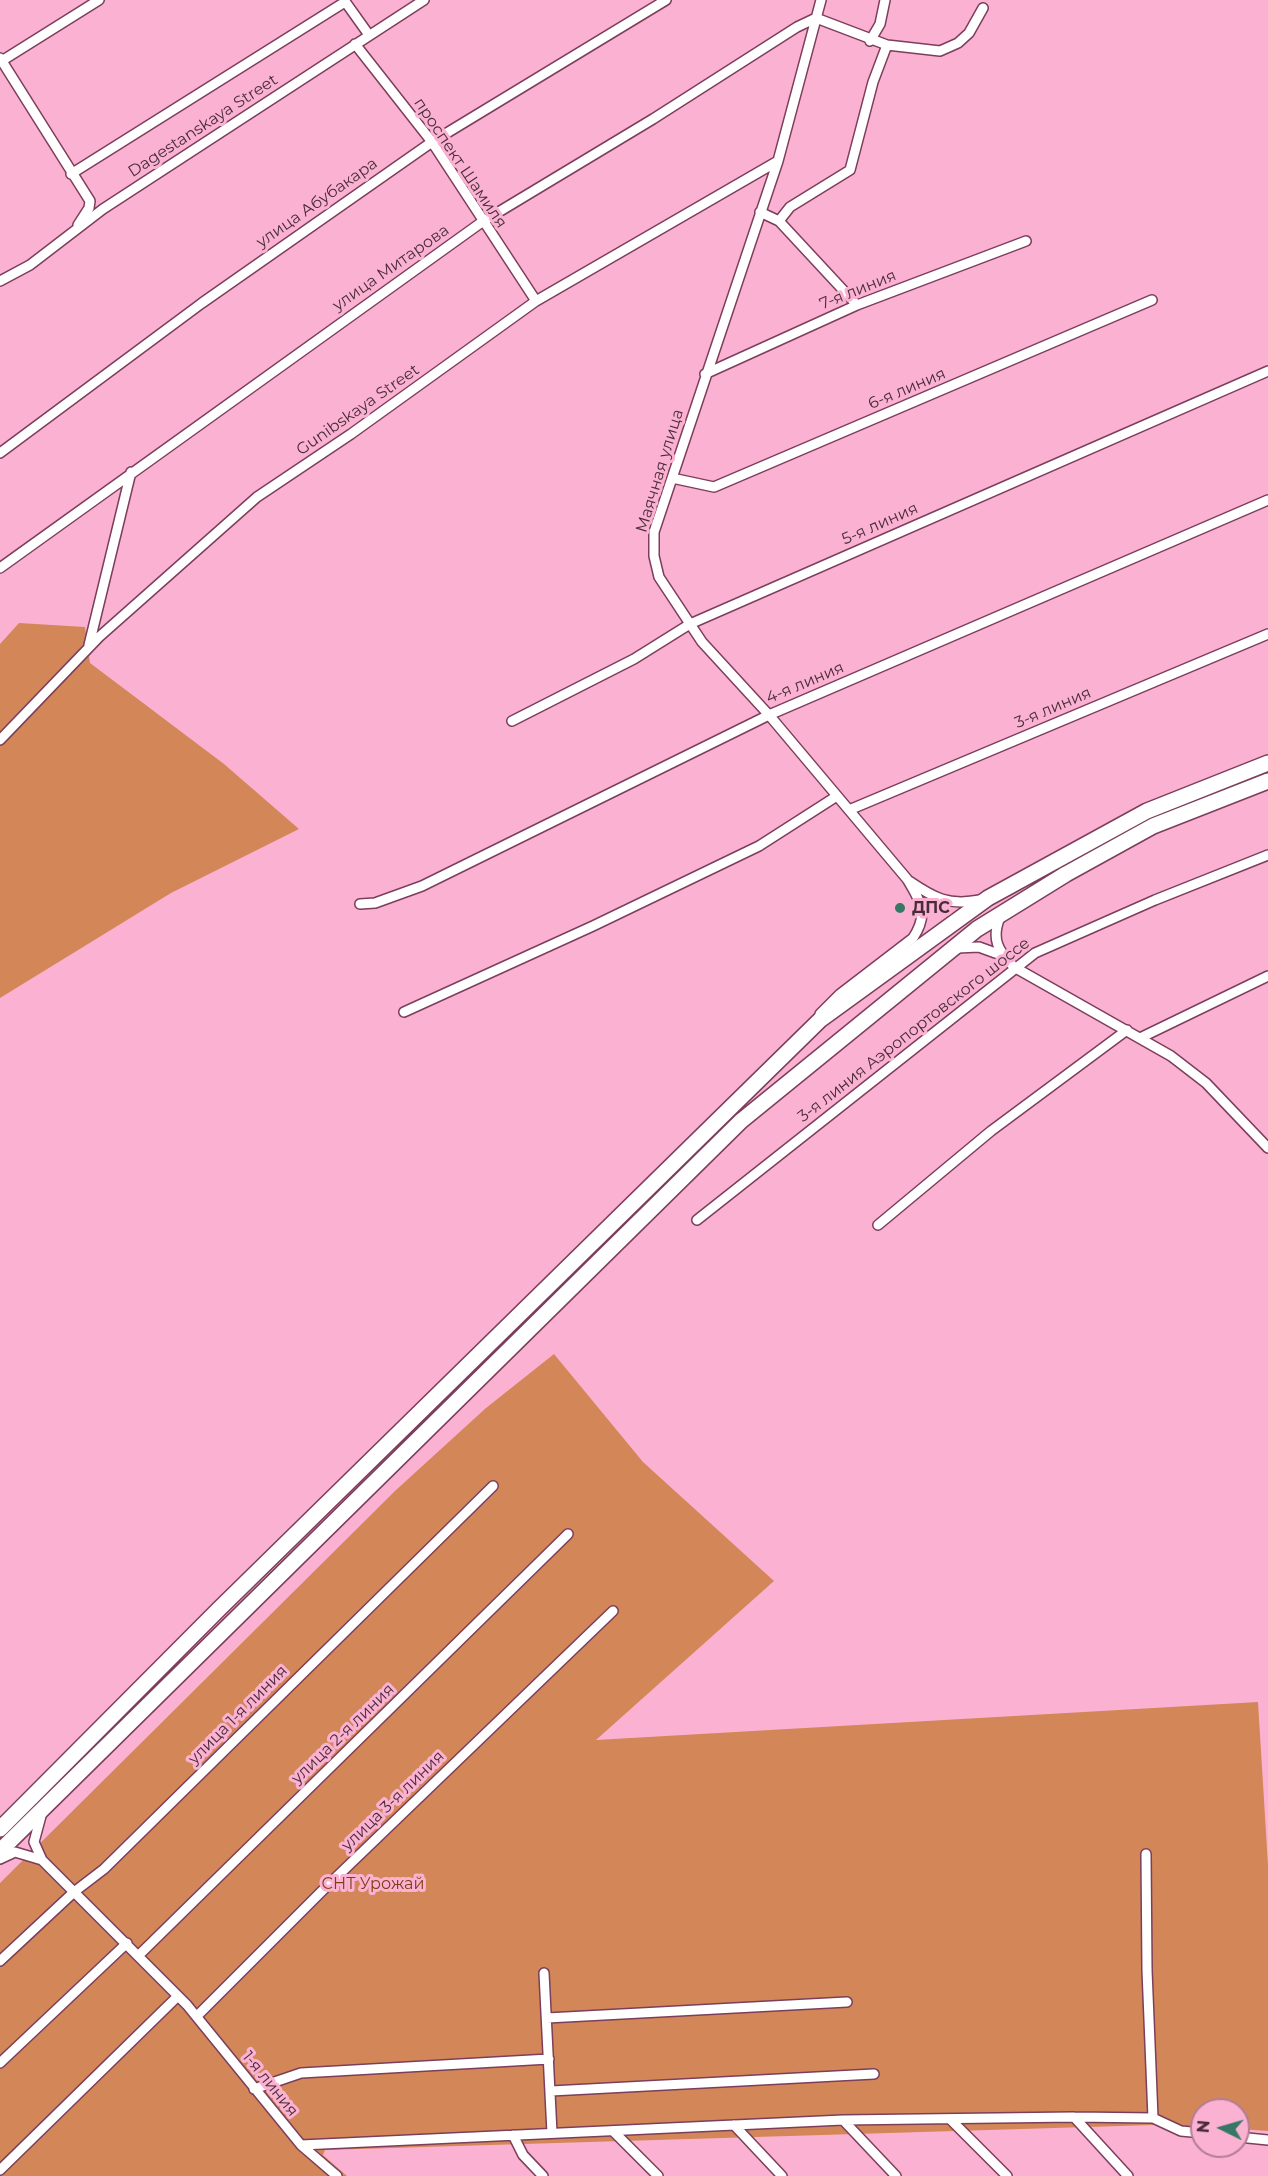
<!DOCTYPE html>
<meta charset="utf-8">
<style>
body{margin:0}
#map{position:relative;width:1268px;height:2176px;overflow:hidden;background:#fbb2d2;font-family:Montserrat,sans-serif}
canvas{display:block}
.north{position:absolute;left:1190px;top:2098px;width:60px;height:60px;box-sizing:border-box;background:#fbb2d2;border:2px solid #b47c95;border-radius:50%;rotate:275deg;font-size:16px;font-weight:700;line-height:24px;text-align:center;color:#492c39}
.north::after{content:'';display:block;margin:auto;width:21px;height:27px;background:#387765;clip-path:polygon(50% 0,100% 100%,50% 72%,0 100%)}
</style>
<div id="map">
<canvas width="1268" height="2176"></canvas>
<div class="north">N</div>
</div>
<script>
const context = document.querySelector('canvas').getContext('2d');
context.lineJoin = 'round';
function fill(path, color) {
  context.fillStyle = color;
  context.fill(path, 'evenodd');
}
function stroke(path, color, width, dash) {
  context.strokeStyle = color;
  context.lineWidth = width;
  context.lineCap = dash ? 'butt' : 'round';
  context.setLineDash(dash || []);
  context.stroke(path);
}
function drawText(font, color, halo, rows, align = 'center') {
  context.font = font + ' Montserrat,sans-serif';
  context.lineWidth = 6;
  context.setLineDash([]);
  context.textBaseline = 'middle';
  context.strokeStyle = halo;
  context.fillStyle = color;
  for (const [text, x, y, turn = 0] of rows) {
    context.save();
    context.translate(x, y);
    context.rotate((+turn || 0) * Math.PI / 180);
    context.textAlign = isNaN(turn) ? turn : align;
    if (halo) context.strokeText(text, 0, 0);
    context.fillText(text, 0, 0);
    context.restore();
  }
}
const green = new Path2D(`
 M19,623l66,4 5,36 134,101 75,65 -128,64 -171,105v-354z
 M554,1354l89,108 131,119 -178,159 662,-38 10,163v266l-30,-2v-19h-36v17l-48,-2 -829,25 -2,5 24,21h-347v-293l396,-393 90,-82z`);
const street = new Path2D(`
 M344,0l25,35
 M870,41l10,-17 5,-24
 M355,44l77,98 104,159
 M0,58l90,143 -1,7 -11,17
 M0,62l99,-62
 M71,174l274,-172
 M760,212l19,9 78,84
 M779,221l11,-14 60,-37 23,-88 14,-37
 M0,281l30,-16 73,-56 321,-209
 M705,374l152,-69 169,-64
 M0,453l202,-150 230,-161 234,-142
 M672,478l42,9 438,-187
 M0,568l482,-346 171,-103 144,-92 19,-9 71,27 53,6 18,-8 11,-10 14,-25
 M89,645l42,-173
 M512,721l122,-62 56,-35 578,-253
 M0,740l99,-103 158,-140 94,-63 185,-133 242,-140
 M849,810l419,-176
 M909,881c25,17 39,25 71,19
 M360,904l15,-1 47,-17 347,-171 499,-215
 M1000,917c-9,22 -2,34 14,50l157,89 35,27 62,65
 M957,948l22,-1 22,8
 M404,1012l189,-86 166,-80 78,-50
 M820,1014l20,-20 73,-56c16,-24 8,-36 -6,-59l-138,-164 -67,-73 -43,-65 -5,-21v-24l124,-371 43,-161
 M1140,1038l128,-62
 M697,1220l338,-267 120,-53 113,-45
 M878,1225l113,-94 136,-101
 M41,1816l-7,26 8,18 145,145 114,140 36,31
 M1146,1854l1,116 6,148
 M0,1859l15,-7 27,8
 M139,1955l429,-421
 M0,1961l74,-69 30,-23 389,-383
 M544,1973l8,160
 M197,2016l127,-127 289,-278
 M547,2018l300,-16
 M0,2063l127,-120
 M254,2089l47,-16 248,-14
 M551,2091l323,-17
 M1074,2117l54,59
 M950,2119l57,57
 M843,2120l53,56
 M734,2125l48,51
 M613,2131l45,45
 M513,2135l10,20 20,21
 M1238,2137l30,3
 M301,2145l542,-25 231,-3 79,1 28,13 21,2
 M0,2170l178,-174`);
const primary = new Path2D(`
 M0,1829l219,-220 601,-589 168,-122 159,-87 121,-48
 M0,1851l741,-730 236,-192 89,-55 87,-48 115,-45`);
const markers = [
 [900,908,6,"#387765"]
];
const streetNames = [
 ["Dagestanskaya Street",203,126,-33],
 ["проспект Шамиля",460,163,56],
 ["улица Абубакара",317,203,-35],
 ["улица Митарова",391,268,-35],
 ["7-я линия",858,290,-22],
 ["6-я линия",907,389,-23],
 ["Gunibskaya Street",358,410,-35],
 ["Маячная улица",660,471,-73],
 ["5-я линия",880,524,-24],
 ["4-я линия",805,683,-23],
 ["3-я линия",1053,708,-23],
 ["3-я линия Аэропортовского шоссе",914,1030,-38],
 ["улица 1-я линия",238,1715,-45],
 ["улица 2-я линия",343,1734,-44],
 ["улица 3-я линия",393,1801,-44],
 ["1-я линия",270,2084,51]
];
const poiNames = [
 ["ДПС",912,908]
];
const parkNames = [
 ["СНТ Урожай",373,1884]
];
fill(green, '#d38758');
stroke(street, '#7c3e5b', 12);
stroke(primary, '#7c3e5b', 18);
stroke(street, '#fff', 9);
stroke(primary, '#fff', 15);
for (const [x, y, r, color] of markers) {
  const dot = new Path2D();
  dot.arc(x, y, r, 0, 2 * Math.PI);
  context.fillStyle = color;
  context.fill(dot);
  stroke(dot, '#fbb2d2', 2);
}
drawText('16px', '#492c39', '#fbb2d2', streetNames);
drawText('bold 16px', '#492c39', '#fbb2d2', poiNames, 'left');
drawText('16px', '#7d3f11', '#fbb2d2', parkNames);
</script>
